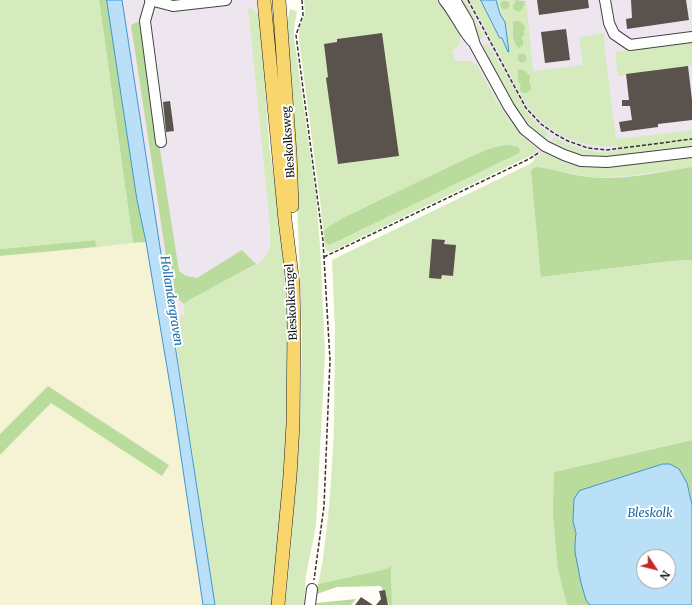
<!DOCTYPE html>
<style>
body{margin:0}
#map{position:relative;width:692px;height:605px;overflow:hidden;background:#fffdf5;font-family:Merriweather,serif}
canvas{display:block}
.north{position:absolute;left:636px;top:549px;width:40px;height:40px;box-sizing:border-box;background:#fff;border:1px solid #a0a0a0;border-radius:50%;rotate:125deg;font-size:11px;font-weight:700;line-height:16px;text-align:center;color:#111}
.north::after{content:'';display:block;margin:auto;width:14px;height:18px;background:#c4262e;clip-path:polygon(50% 0,100% 100%,50% 72%,0 100%)}
</style>
<div id="map">
<canvas width="692" height="605"></canvas>
<div class="north">N</div>
</div>
<script>
const context = document.querySelector('canvas').getContext('2d');
context.lineJoin = 'round';
function fill(path, color) {
  context.fillStyle = color;
  context.fill(path, 'evenodd');
}
function stroke(path, color, width, dash) {
  context.strokeStyle = color;
  context.lineWidth = width;
  context.lineCap = dash ? 'butt' : 'round';
  context.setLineDash(dash || []);
  context.stroke(path);
}
function drawText(font, color, halo, rows, align = 'center') {
  context.font = font + ' Merriweather,serif';
  context.lineWidth = 4;
  context.setLineDash([]);
  context.textBaseline = 'middle';
  context.strokeStyle = halo;
  context.fillStyle = color;
  for (const [text, x, y, turn = 0] of rows) {
    context.save();
    context.translate(x, y);
    context.rotate((+turn || 0) * Math.PI / 180);
    context.textAlign = isNaN(turn) ? turn : align;
    if (halo) context.strokeText(text, 0, 0);
    context.fillText(text, 0, 0);
    context.restore();
  }
}
const industrial = new Path2D(`
 M105,0h153l22,284 -128,44z
 M408,0h284v168l-134,18 -85,-93z`);
const farmland = new Path2D(`
 M146,242l28,167 29,196h-203v-150l51,-52 111,72 7,-10 -121,-79 -48,48v-178z`);
const green = new Path2D(`
 M0,0h99l34,243 -36,4 -2,-7 -95,9z
 M304,0h137l20,34 -2,10 -7,8 4,9h14l7,4c17,31 32,63 61,84l-4,5 -203,98 -4,-1 -2,-2 -5,-49 -21,-160v-11l6,-15z
 M459,0l7,1 18,35 -4,4z
 M470,0h11l10,21 11,17 6,14 1,-2 -2,-8 -2,-20 -5,-8 -4,-14h7l-2,6 8,-3 -2,-3h7l9,8 2,-8h1l7,71 50,-6 -4,-28 25,-4 1,19 11,87 76,-9v17l-86,11 -15,-1 -15,-4 -25,-12 3,-4c20,11 41,18 64,14l-1,-5c-32,3 -66,-10 -86,-36 -10,-13 -17,-29 -25,-43 -12,-22 -24,-44 -36,-67zM522,24l3,2v6l-4,6 -8,-7zM520,69l3,1 6,3v10l-11,-4v-8z
 M248,7l12,8 9,129 15,100 5,103 -1,74 -9,124 -6,60h-58l-43,-286 12,-5v-10l5,-4 70,-37c14,-10 11,-21 11,-36z
 M290,9l7,2 -3,18v8l22,159 4,50 5,108 -9,172 -10,49 -2,30h-19l6,-59 9,-123 2,-89 -7,-190 -8,-109v-12z
 M692,42v24l-74,10 -3,-24z
 M484,44l5,1 38,67 9,11 12,10 -2,6c-31,-24 -46,-60 -63,-94z
 M543,152l20,10 13,3 22,2 94,-11v11l-65,9 -23,1h-15l-43,-9 -5,109 131,-16 20,-1v180l-138,32 4,98 9,35h-175l-1,-39 -5,3 -68,15 5,-25 5,-42 3,-35 3,-52 1,-99 -3,-71 198,-96z`);
const forest = new Path2D(`
 M99,0h8l30,200 9,42 -13,1z
 M514,0l11,1 -2,7 -4,4 -6,-3v-3l3,-5z
 M500.5 5a4.5 4.5 0 1 1 9 0a4.5 4.5 0 1 1-9 0Z
 M140,21l39,250 7,5 11,2 45,-28 14,14 -67,36 -5,4 -8,-7 -8,-28 -37,-244z
 M515,21h4l6,5 -1,9 -3,3 2,2v5l-4,3c-7,-4 -6,-17 -6,-25z
 M517.5 58a4.5 4.5 0 1 1 9 0a4.5 4.5 0 1 1-9 0Z
 M520,69c4,1 8,3 10,8l-1,6 2,2v4l-4,4c-7,0 -8,-3 -6,-9l-3,-2v-12z
 M509,145l9,2 2,3 -1,3 -177,86 -13,6 -4,-3 -1,-11 3,-3 16,-10 129,-62c12,-5 23,-10 37,-11z
 M537,167c18,2 34,8 51,10 34,4 71,-5 104,-10v93l-20,1 -131,16 -10,-106 2,-3z
 M95,240l2,7 -97,9v-7z
 M48,386l121,79 -7,11 -111,-73 -51,52v-21z
 M692,440v65l-3,-14 -19,-27h-7l-65,21 -24,15 -1,21 3,12 -1,11 11,56 4,5h-23l-9,-35 -5,-56 1,-42z
 M391,566l1,39h-3l-8,-19 -44,1 -20,7 1,-10 68,-15z
 M356,599l-5,6h-35v-2z`);
const water = new Path2D(`
 M107,0h15l93,605h-12l-29,-196 -28,-167 -9,-42z
 M481,0h15l4,14 5,8 4,30h-1l-6,-14h-2z
 M663,464h7l9,5 8,14 5,22v100h-102l-4,-5 -5,-17 -6,-31v-8l1,-11 -3,-12 1,-22 5,-8zM644,557h24v24h-24z`);
const building = new Path2D(`
 M537,0h51l1,8 -50,7z
 M631,0h55l3,20 -62,9 -1,-10 6,-1z
 M566,29l4,31 -25,3 -4,-31z
 M382,33l17,123 -61,8 -12,-86 2,-1 -4,-33 13,-2v-3z
 M688,66l4,34v20l-34,4v3l-37,5 -2,-10 13,-2 -2,-14h-8v-6h7l-3,-26z
 M170,101l4,30 -8,1 -3,-30z
 M432,239l13,1 -1,4 12,1 -3,31 -11,-1 -1,4 -12,-1z
 M385,590l3,15h-12l5,-6 -2,-8z
 M361,597l12,8h-18z`);
const path = new Path2D(`
 M302,0l1,15 -7,20 27,206 7,119 -6,146 -10,74
 M468,0l58,108 15,16 14,10 13,7 20,7 19,2 85,-11
 M324,257l205,-98 11,-7`);
const minor = new Path2D(`
 M150,0l23,6 53,-6
 M151,0l-6,21 16,121
 M444,0c11,13 17,29 28,41
 M455,0l13,22 7,23 34,62 15,22 21,17 19,9 17,6 26,1 85,-10
 M605,0l4,23 5,11 16,11 62,-8
 M310,605l2,-16`);
const major = new Path2D(`
 M264,0l21,220 8,64 1,45 -1,95 -3,52 -12,129
 M279,0l11,154 2,52`);
const streetNames = [
 ["Bleskolksweg",289,142,-94],
 ["Bleskolksingel",292,302,-93]
];
const waterNames = [
 ["Hollandergraven",171,301,81],
 ["Bleskolk",650,514]
];
fill(industrial, '#eee6ef');
fill(farmland, '#f6f3d4');
fill(green, '#d5ebbd');
fill(forest, '#b9dc9c');
fill(water, '#b9e0f7');
stroke(water, '#3f96cf', 1);
fill(building, '#5a524d');
stroke(minor, '#444', 12);
stroke(major, '#222', 14);
stroke(path, '#333', 1.5, [4, 2]);
stroke(minor, '#fff', 10);
stroke(major, '#f9d66b', 13);
drawText('11px', '#111', '#fff', streetNames);
drawText('italic 12px', '#1768a6', '#fff', waterNames);
</script>
